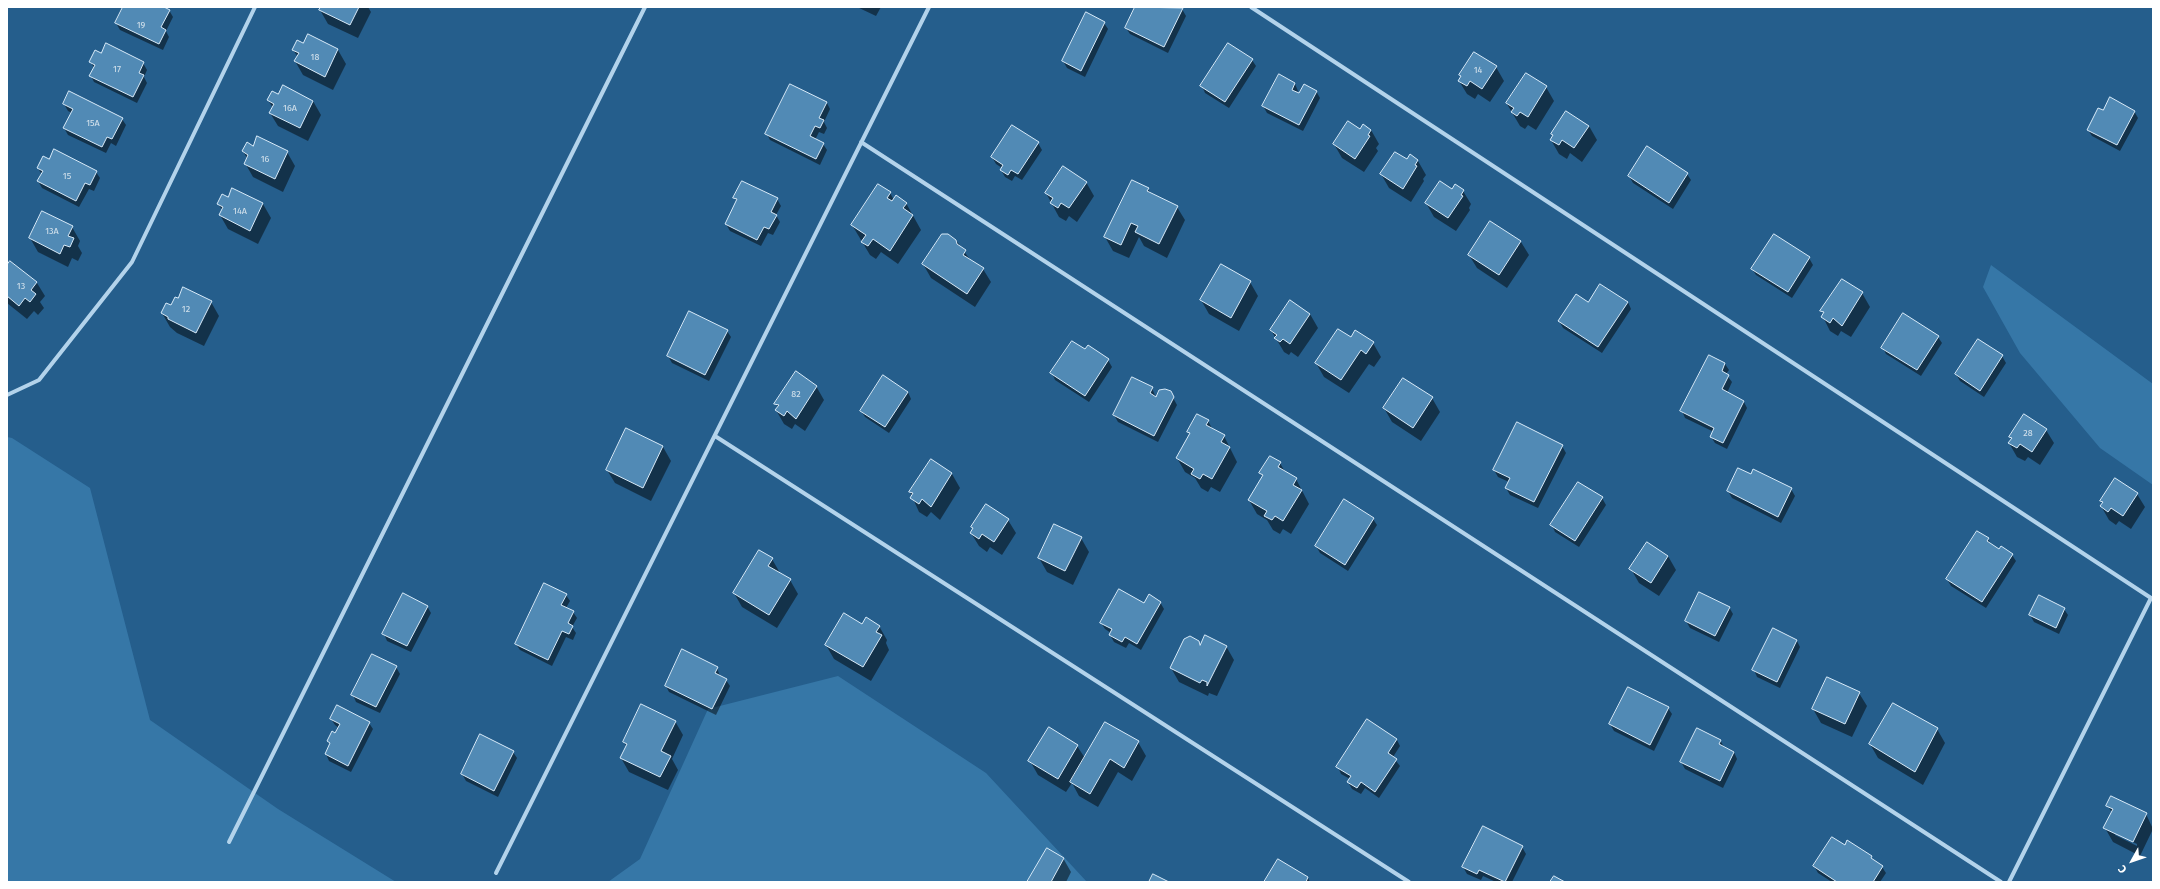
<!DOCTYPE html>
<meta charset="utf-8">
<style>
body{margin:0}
#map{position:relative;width:2160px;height:889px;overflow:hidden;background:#255e8c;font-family:"Fira Sans",sans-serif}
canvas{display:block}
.frame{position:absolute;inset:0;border:8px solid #fff;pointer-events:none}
.north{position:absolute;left:2112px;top:841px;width:40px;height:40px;-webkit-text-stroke:3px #255e8c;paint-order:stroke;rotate:230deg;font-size:11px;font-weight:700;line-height:16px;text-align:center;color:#fff}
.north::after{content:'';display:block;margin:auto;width:14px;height:18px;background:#fff;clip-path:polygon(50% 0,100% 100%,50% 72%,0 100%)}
</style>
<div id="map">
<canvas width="2160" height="889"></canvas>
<div class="frame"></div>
<div class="north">С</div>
</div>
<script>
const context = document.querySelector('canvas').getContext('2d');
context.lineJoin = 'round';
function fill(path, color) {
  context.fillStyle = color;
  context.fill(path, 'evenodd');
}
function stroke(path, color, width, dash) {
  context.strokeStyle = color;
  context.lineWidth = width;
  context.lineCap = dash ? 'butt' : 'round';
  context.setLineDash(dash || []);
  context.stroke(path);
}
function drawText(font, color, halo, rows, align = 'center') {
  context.font = font + ' "Fira Sans",sans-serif';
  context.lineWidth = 3;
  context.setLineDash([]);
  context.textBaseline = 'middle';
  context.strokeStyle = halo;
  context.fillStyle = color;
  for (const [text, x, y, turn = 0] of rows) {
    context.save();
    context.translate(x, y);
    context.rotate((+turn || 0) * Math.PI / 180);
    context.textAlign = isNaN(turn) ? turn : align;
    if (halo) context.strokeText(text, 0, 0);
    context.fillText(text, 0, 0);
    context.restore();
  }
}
const green = new Path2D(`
 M1991,265l162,119v101l-53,-37 -80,-95 -37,-66z
 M7,437l5,1 78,50 60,232 128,89 118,73h-389z
 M838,676l148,97 101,109h-479l32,-23 68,-150z`);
const shadow = new Path2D(`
 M123,7h39l7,3 4,7 -7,14 3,6 -6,13 -43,-20 -4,-7z
 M322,7h46l3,5 -13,26 -30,-14 -8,-14z
 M857,7h24l-5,9z
 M1137,7h41l4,2 4,7 -18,37 -38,-19 -4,-6z
 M1104,23l4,6 -23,48 -18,-9 -4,-7z
 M308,36l30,14 8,14 -13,26 -30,-15 -8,-14 3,-4 -5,-7 11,-6z
 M106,44l37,19 4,7 -3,7 3,6 -10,20 -43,-21 -3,-6 3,-8 -3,-6 10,-8z
 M1252,60l4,6 -27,42 -24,-15 -3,-7z
 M1496,67l8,14 -14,21 -12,-8 -3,5 -8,-5 -8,-13 3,-4z
 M1526,74l20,13 8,14 -18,29 -8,-5 -3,4 -5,-3 -13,-22z
 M1279,76l16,8 3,7 -1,2 19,-2 4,7 -17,33 -36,-18 -4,-7z
 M279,96l34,5 8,14 -13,26 -30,-15 -8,-13 3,-5 -5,-8z
 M827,103l3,6 -6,13 3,6 -3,6 -5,-2 -4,8 8,4 4,6 -7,15 -50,-25 -3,-6z
 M64,104l58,15 4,6 -10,21 -5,-3 -5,10 -38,-18 -4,-7 8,-15 -4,-2z
 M2134,111l4,7 -18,33 -28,-15 -4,-6 15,-18z
 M1589,126l8,14 -15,22 -12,-9 -3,6 -8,-5 -8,-14z
 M1371,130l8,14 -3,4 2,3 -14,21 -22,-14 -8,-14 26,-13z
 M1038,143l4,7 -20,30 -7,-4 -3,5 -7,-4 -4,-7 1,-2 -6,-4 -4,-7z
 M253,147l34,5 8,14 -12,26 -30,-15 -8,-14 2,-5 -4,-7z
 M1410,156l8,5 8,14 -3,4 1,2 -13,21 -22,-14 -8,-14 26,-13z
 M49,160l47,12 4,6 -6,13 -5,-2 -10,18 -37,-19 -4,-7 4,-6 -4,-7z
 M1687,174l4,6 -18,29 -40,-26 -4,-7z
 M1086,182l8,14 -17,26 -8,-6 -3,5 -7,-4 -13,-24z
 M1148,189l3,5 26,13 8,13 -18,38 -23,-12 -5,-9 -10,21 -16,-7 -8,-14z
 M233,190l30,14 8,14 -13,26 -30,-15 -8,-14 3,-4 -5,-7 10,-6z
 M1463,191l8,13 -2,4 1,2 -14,21 -22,-14 -8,-14z
 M890,193l4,7 12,3 15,27 -23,34 -17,-12 -5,7 -6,-4 -18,-30z
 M735,198l42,1 4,7 -5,9 4,7 -7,13 -5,-2 -7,13 -31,-15 -4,-7 11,-22z
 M72,227l8,14 -2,5 4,7 -4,8 -6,-3 -4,9 -30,-15 -8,-14z
 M1774,235l35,23 4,7 -21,33 -36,-23 -4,-6z
 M956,240l15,21 12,8 8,13 -16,25 -44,-29 -8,-14z
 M1521,242l8,13 -22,33 -30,-20 -8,-13z
 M10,263l27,20 8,13 -5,6 4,6 -6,7 -4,-4 -7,8 -20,-16v-36z
 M1250,282l8,14 -19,35 -30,-17 -8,-14z
 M1862,293l8,14 -19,30 -10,-6 -3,5 -8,-5 -7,-14 1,-3 -2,-4z
 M211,302l8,14 -15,30 -27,-13 -7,-6 -8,-14 10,-6z
 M1628,302l3,7 -29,44 -39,-25 -4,-7 29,-17z
 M1310,314l8,14 -20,29 -7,-5 -2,3 -5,-3 -13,-22z
 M727,331l4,6 -22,44 -37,-18 -4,-7z
 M1356,331l17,12 8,14 -7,10 -5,-3 -20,29 -25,-16 -8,-14 35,-24z
 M1938,337l4,6 -21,33 -35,-22 -3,-6z
 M1085,351l23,9 4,7 -23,35 -34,-22 -3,-7z
 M1710,356l15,8 4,6 -3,4 6,8 -5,11 17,9 3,6 -20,41 -12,-6 -4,-6 3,-5 -29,-14 -3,-7z
 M2002,356l4,7 -22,34 -24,-16 -4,-7z
 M816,386l8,14 -19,31 -10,-7 -3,5 -8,-5 -8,-14 2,-2 -2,-5z
 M1152,388l4,10 14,-6 7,13 -19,37 -40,-20 -4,-7z
 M908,392l3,7 -22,34 -24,-16 -4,-6z
 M1432,398l8,14 -19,29 -29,-19 -8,-14z
 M1208,421l5,9 11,6 13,26 -17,30 -9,-5 -3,5 -7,-4 -6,-10 -10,-6 -8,-14 13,-23 -2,-3z
 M627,430l36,17 8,14 -20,40 -36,-18 -8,-13z
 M2046,430l8,13 -14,22 -12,-8 -3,4 -8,-4 -8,-14 3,-4 -1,-2z
 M1562,446l4,7 -28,55 -28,-13 -4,-7 3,-6 -11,-5 -4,-7z
 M931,461l21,13 8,14 -20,32 -9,-8 -4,5 -8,-5 -9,-20z
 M1280,463l5,9 11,7 13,25 -18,30 -8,-5 -3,5 -7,-4 -6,-10 -10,-6 -8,-14 14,-23 -2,-4z
 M1791,489l4,7 -14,27 -49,-25 -4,-7z
 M2137,494l8,13 -14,22 -12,-8 -3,4 -7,-5 -8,-14 2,-3 -1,-2z
 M1602,498l4,7 -27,42 -24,-15 -3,-7z
 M1373,519l4,6 -29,46 -28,-18 -4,-7z
 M1008,520l8,13 -14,22 -12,-8 -3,5 -8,-6 -8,-13 2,-4 -1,-2z
 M1055,525l26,13 8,14 -16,33 -26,-13 -8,-14z
 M1977,532l11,7 4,7 20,9 4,6 -30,47 -35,-22 -4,-7z
 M1668,556l8,14 -17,26 -20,-13 -8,-14z
 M772,559l8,14 10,7 8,14 -21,34 -35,-21 -8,-14z
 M566,595l4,6 -4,7 7,4 4,6 -5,9 4,6 -3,7 -7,-3 -14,29 -32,-16 -4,-6z
 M1160,602l4,7 -23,41 -12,-7 -3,5 -12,-6 -4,-7 1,-2 -6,-4 -4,-6 44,-19z
 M427,606l4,7 -20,39 -24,-11 -3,-7z
 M1729,607l4,7 -14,28 -29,-14 -4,-7z
 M2064,609l4,6 -9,19 -25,-12 -4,-7z
 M862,625l17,1 8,14 -1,3 3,7 -18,31 -37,-22 -8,-14z
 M1199,641l2,5h25l8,14 -17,36 -8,-3 -1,3 -29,-14 -8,-14z
 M1797,641l3,6 -20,41 -23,-11 -3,-7z
 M396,667l4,7 -20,39 -24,-11 -3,-7z
 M717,668l3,8 6,4 4,6 -14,29 -47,-23 -3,-6z
 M1859,693l8,13 -15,31 -31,-14 -8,-14z
 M1668,708l4,6 -18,37 -40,-20 -4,-7z
 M331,719l38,4 4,6 -22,43 -22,-11 -3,-7 4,-9 -2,-4 8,-6 3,-7 -4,-3z
 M675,721l8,14 -11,24 6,11 -10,20 -39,-18 -8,-14 6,-11 -3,-5z
 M1105,723l33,19 8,14 -14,25 -14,-9 -20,35 -19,-11 -7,-13 -6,9 -28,-17 -8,-14 47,-15 8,12z
 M1937,729l8,14 -22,42 -45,-27 -8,-14z
 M1397,740l3,6 -7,11 7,9 -21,32 -14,-10 -4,6 -9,-5 -4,-7 2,-3 -9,-5 -3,-7z
 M1720,740l4,7 10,5 3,7 -14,29 -38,-19 -4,-7z
 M513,752l4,6 -19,39 -32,-16 -4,-7z
 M2108,806l38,8 7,15 -13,27 -27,-14 -8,-14 7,-15zM2115,833l22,11v2l-22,-11z
 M1845,846l26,11 3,4 8,6 4,6 -6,9h-48l-14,-9 -4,-7z
 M1522,847l4,7 -14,28h-16l-13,-6 -2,4 -14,-6 -4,-7z
 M1063,858l8,14 -5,10h-37z
 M1278,860l30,18 2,4h-45z`);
const building = new Path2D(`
 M123,7h41l6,3 -9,17 5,3 -7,14 -44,-21z
 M321,7h38l-9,18 -31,-15z
 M1135,7l48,1 -19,39 -39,-19z
 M1086,12l19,10 -24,49 -19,-10z
 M308,34l30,15 -13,28 -31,-16 5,-8 -7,-3 5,-10 6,3z
 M106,43l38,19 -5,11 5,2 -11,22 -44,-21 6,-11 -6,-3 6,-12 6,3z
 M1228,43l25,16 -28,43 -25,-16z
 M1474,52l23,14 -15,23 -12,-8 -3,5 -9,-5 3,-5 -2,-1z
 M1526,73l21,13 -19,31 -8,-5 -3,4 -6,-4 3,-4 -8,-5z
 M1279,74l16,9 -3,7 7,3 5,-9 13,7 -18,34 -37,-19z
 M790,84l37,18 -8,16 5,2 -4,8 -5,-2 -5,10 14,7 -8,16 -51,-25z
 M283,85l30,16 -13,27 -31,-15 5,-9 -7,-4 5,-9 6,3z
 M69,91l54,27 -11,21 -5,-2 -5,10 -39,-19 10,-19 -10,-5z
 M2110,97l25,14 -18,34 -30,-15 11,-22 5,2z
 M1566,111l23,15 -15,22 -12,-8 -3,5 -9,-5 3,-5 -2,-1z
 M1348,121l12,8 3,-5 8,6 -3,5 2,1 -15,23 -22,-15z
 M1012,125l27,17 -21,32 -7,-4 -3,5 -8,-5 3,-5 -12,-8z
 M257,136l31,15 -13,28 -31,-15 4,-9 -6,-4 5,-9 6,4z
 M1647,146l41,27 -19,30 -41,-27z
 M54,149l43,22 -7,14 -5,-2 -9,18 -39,-20 6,-10 -6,-3 6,-12 6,3z
 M1395,152l12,7 3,-5 8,6 -3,5 2,1 -14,23 -23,-15z
 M1063,166l24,16 -18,26 -8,-5 -3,5 -8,-5 3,-5 -8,-5z
 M1132,180l17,8 -2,3 31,15 -19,38 -24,-12 3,-6 -7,-3 -10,22 -17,-8z
 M742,181l36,17 -7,14 6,3 -8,14 -5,-2 -7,13 -32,-16 12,-25 -4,-1z
 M1440,181l12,8 3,-5 9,6 -3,5 2,1 -15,22 -23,-15z
 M878,184l13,8 -4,6 5,3 4,-6 11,8 -4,5 10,7 -23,36 -17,-12 -5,7 -7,-4 5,-7 -15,-10z
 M232,188l31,15 -13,28 -31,-16 4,-8 -6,-3 5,-10 6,3z
 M42,211l31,15 -5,10 6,2 -4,9 -6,-2 -4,9 -31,-16z
 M1490,221l31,20 -22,34 -31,-20z
 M942,234h6l8,6 1,4 9,6 -3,5 21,13 -17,26 -45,-30z
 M1774,234l36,23 -22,35 -37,-23z
 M10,261l27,21 -6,8 5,4 -6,8 -5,-4 -6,8 -12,-10v-31z
 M1221,264l30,17 -20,37 -31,-18z
 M1842,279l21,13 -21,34 -9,-8 -3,5 -9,-6 3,-5 -4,-1z
 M1600,284l28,18 -30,45 -40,-26 18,-27 12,8z
 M183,287l29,14 -16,32 -28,-14v-2l-7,-4 5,-10 5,2 4,-8 3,1z
 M1290,300l20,14 -20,30 -7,-5 -3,3 -6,-4 3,-3 -7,-5z
 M689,311l39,19 -23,45 -38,-19z
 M1903,313l36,23 -22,34 -36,-22z
 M1338,329l13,8 4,-7 19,12 -8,12 -5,-4 -20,30 -26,-17z
 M1978,339l25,16 -23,36 -25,-17z
 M1072,341l13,8 3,-4 21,14 -24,37 -35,-23z
 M1709,355l16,8 -3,8 7,4 -7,14 22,12 -21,42 -13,-6 4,-9 -34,-17z
 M796,371l21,15 -21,33 -9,-8 -3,5 -9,-6 4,-5 -5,-1z
 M883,375l25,17 -23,35 -25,-16z
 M1132,377l21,10 -3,6 6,4 3,-7 6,-1 6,2 3,6 -20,39 -41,-21z
 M1403,378l30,19 -20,31 -30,-20z
 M1197,414l12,6 -3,5 19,10 -4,7 9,5 -18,32 -9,-5 -3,5 -9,-5 3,-5 -18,-11 14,-25 -3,-1z
 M2024,414l23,15 -15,23 -12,-8 -3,4 -9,-5 4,-5 -3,-1z
 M1517,422l46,23 -29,57 -29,-14 5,-10 -17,-8z
 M626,428l37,18 -20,42 -37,-18z
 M1270,456l11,6 -3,5 19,11 -4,7 9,5 -19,31 -8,-5 -3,4 -8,-4 3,-5 -19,-11 15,-25 -4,-2z
 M931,459l21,14 -21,34 -9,-8 -3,5 -9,-6 3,-5 -4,-1z
 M1738,468l13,6 2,-5 39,19 -14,29 -51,-26z
 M2115,478l23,15 -15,23 -12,-8 -3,4 -8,-6 3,-4 -3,-1z
 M1578,482l25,15 -28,44 -25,-16z
 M1344,499l30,19 -29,47 -30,-19z
 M986,504l23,15 -15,23 -12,-8 -3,5 -9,-6 3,-5 -2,-1z
 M1054,524l28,13 -17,34 -27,-13z
 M1977,531l12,7 -2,3 12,8 2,-3 12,8 -31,48 -36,-23z
 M1647,542l21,14 -17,27 -22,-14z
 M759,550l14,8 -5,8 23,13 -22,36 -36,-22z
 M544,583l23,11 -6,11 13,6 -6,12 5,3 -4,8 -7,-3 -14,29 -33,-16z
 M1119,589l25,14 5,-9 12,8 -24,42 -12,-7 -3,5 -13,-7 3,-6 -12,-6z
 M1699,592l31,15 -15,29 -30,-15z
 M403,593l25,13 -21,40 -25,-12z
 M2039,595l26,13 -9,20 -27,-13z
 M844,613l18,11 4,-7 14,9 -4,6 6,3 -19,32 -38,-22z
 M1773,628l24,12 -20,42 -25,-12z
 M1205,635l22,11 -20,40v-4l-5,-2 -2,3 -30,-15 14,-29 6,-3 9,5 1,4z
 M682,649l36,18 -3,6 12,6 -15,30 -47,-23z
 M372,654l25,12 -21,41 -25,-12z
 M1827,677l33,15 -15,32 -33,-15z
 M1628,687l41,20 -19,38 -41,-21z
 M1893,703l45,25 -23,44 -46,-28z
 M641,704l35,17 -15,30 10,5 -11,21 -40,-19 7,-14 -4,-2z
 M337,705l33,17 -22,44 -23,-12 5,-11 -3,-2 5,-10 3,2 5,-9 -10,-5z
 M1367,719l30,20 -9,14 9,6 -22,33 -14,-10 -4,6 -10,-6 4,-6 -15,-9z
 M1105,722l34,19 -15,27 -14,-9 -20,35 -20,-12z
 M1049,727l29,18 -20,34 -30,-18z
 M1697,728l24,12 -2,4 15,8 -14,29 -40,-19z
 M480,734l34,17 -20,40 -33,-17z
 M2111,796l36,17 -14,29 -30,-14 10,-19 -7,-3z
 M1483,826l40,20 -18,36 -26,-12 -2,4 -15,-7z
 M1832,837l13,8 2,-5 25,16 -1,2 12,8 -10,16h-36l-24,-16z
 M1047,848l17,10 -13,24h-24z
 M1278,859l30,18 -2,5h-42z
 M1153,874l16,8h-20z
 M1554,876l11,6h-15z`);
const minor = new Path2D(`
 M1251,7l900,591 -142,284
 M861,142l1140,740
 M7,395l32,-15 93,-118 123,-255
 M715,436l694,446
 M229,842l416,-835
 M496,873l433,-866`);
const numberNames = [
 ["19",141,25],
 ["18",315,57],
 ["17",117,69],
 ["14",1478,70],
 ["16А",290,108],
 ["15А",93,123],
 ["16",265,159],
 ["15",67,176],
 ["14А",240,211],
 ["13А",52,231],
 ["13",21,286],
 ["12",186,309],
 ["82",796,394],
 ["28",2028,433]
];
fill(green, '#3677a7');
fill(shadow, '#0007');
fill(building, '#518ab5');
stroke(building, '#d8eaf8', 1);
stroke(minor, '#b3d3eb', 4);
drawText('9px', '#d4e2ec', null, numberNames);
</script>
